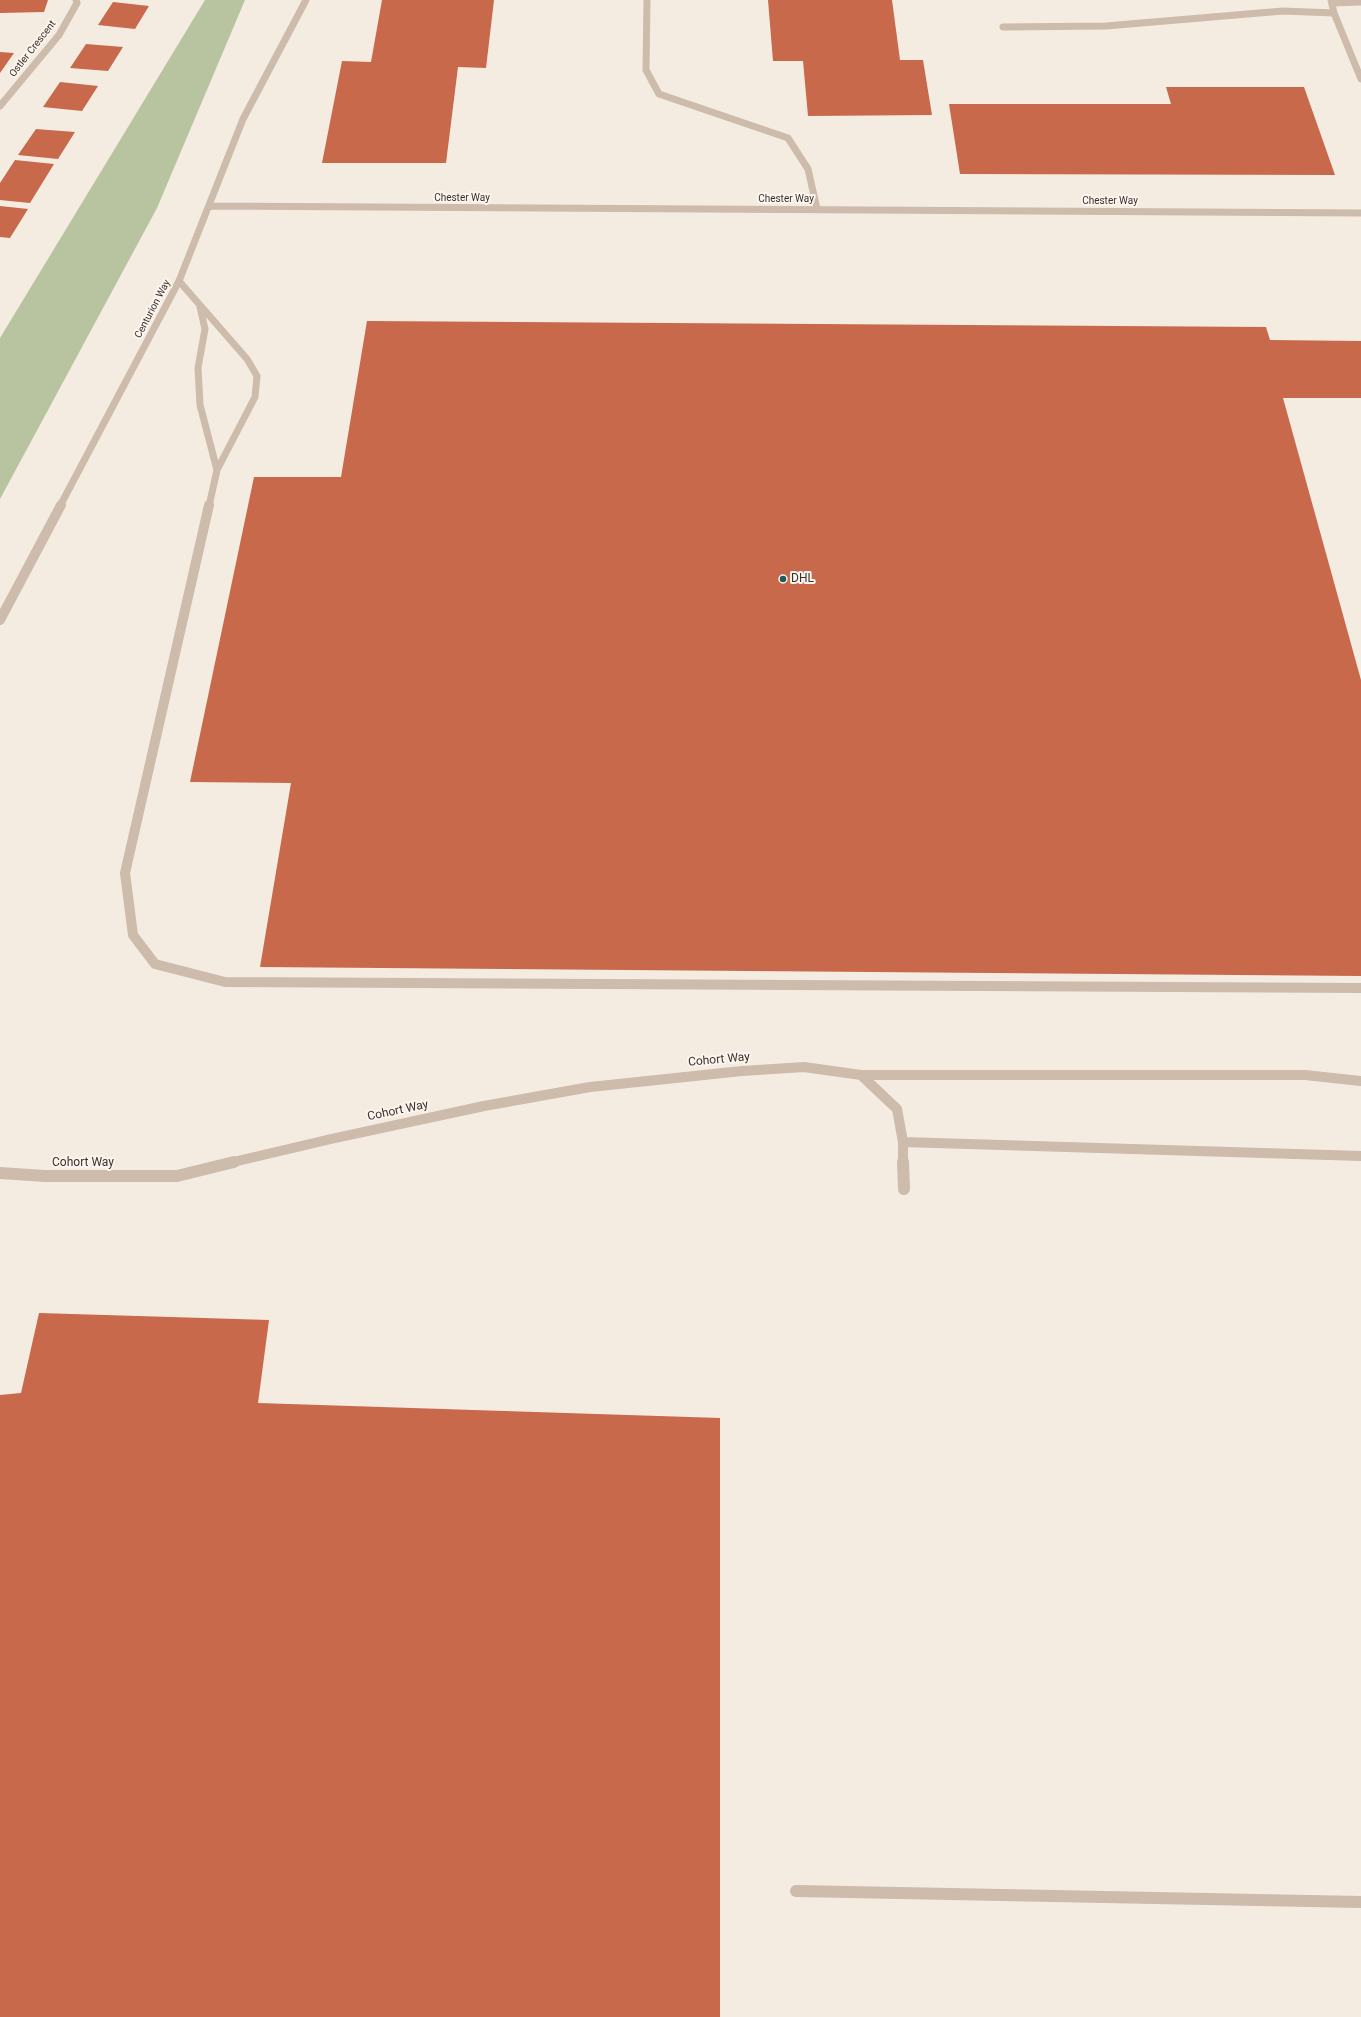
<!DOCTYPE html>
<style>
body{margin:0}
canvas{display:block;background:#f4ebe1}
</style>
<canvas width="1361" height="2017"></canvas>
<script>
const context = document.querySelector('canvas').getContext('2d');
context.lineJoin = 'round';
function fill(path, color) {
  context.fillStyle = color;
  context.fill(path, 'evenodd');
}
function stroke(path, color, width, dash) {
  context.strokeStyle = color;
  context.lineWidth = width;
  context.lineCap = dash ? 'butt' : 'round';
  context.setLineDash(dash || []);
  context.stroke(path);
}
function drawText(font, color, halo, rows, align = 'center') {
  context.font = font + ' Roboto,sans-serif';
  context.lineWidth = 4;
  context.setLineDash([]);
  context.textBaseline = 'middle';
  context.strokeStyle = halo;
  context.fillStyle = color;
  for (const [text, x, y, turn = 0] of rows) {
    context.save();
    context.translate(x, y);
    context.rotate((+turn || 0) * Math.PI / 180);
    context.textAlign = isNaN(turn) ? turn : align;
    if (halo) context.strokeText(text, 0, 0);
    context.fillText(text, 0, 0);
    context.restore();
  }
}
const green = new Path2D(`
 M205,0h40l-88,208 -157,291v-161z`);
const building = new Path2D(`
 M0,0h48l-4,12 -44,1z
 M382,0h112l-8,68 -28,-1 -12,96h-124l20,-102 29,1z
 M768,0h124l8,60h23l9,55 -124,1 -5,-55h-30z
 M113,2l36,4 -14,23 -37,-4z
 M86,44l37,3 -15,24 -38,-3z
 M0,52l14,1 -14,20z
 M60,82l38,4 -16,25 -39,-4z
 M1166,87h138l31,88 -375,-1 -11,-70h222z
 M36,129l39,3 -17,27 -40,-4z
 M15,160l39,4 -24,39 -30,-3v-17z
 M0,206l28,3 -18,29 -10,-1z
 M367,321l899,6 4,13 91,1v57h-78l78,282v296l-1101,-9 31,-184 -101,-1 64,-305h87z
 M39,1313l230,7 -11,83 462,15v599h-720v-622l21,-2z`);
const minorFar2 = new Path2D(`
 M647,0l-1,70 13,24 129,44 20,31 9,40
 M1331,0l3,13 27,66
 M1332,3l29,-1
 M1003,27l103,-1 177,-15 51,2
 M0,106l59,-71 18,-32 -1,-3
 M210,206l1151,7
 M179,281l68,78 10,17 -2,21 -38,73 -8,36
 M200,307l5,22 -7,39 2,37 17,65
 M60,506l119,-225 64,-162 63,-119`);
const minorFar1 = new Path2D(`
 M209,505l-84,368 8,62 22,29 70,18 1136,6
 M0,620l61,-115
 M861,1075h444l56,6
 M903,1142l458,14
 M229,1163l102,-24 153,-33 106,-19 152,-16 62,-4 57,8 36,34 6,33v21`);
const minor = new Path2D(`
 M903,1162l1,27
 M0,1173l45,3h132l57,-14
 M796,1891l565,11`);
const markers = [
 [783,579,4,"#1f5a5e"]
];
const farStreetnames = [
 ["Ostler Crescent",33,49,-52],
 ["Chester Way",462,198],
 ["Chester Way",786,199],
 ["Chester Way",1110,201],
 ["Centurion Way",153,309,-62]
];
const poiNames = [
 ["DHL",791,579]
];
const streetNames = [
 ["Cohort Way",719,1060,-5],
 ["Cohort Way",398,1111,-12],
 ["Cohort Way",83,1163]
];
fill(green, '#b8c4a0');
fill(building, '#c8694b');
stroke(minorFar2, '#cdbbac', 7);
stroke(minorFar1, '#cdbbac', 10);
stroke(minor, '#cdbbac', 12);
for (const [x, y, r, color] of markers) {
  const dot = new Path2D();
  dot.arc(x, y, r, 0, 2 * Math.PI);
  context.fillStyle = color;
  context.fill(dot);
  stroke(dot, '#fbf5ee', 1.5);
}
drawText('10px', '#3b302b', '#fbf5ee', farStreetnames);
drawText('12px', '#3b302b', '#fbf5ee', poiNames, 'left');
drawText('12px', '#3b302b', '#fbf5ee', streetNames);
</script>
